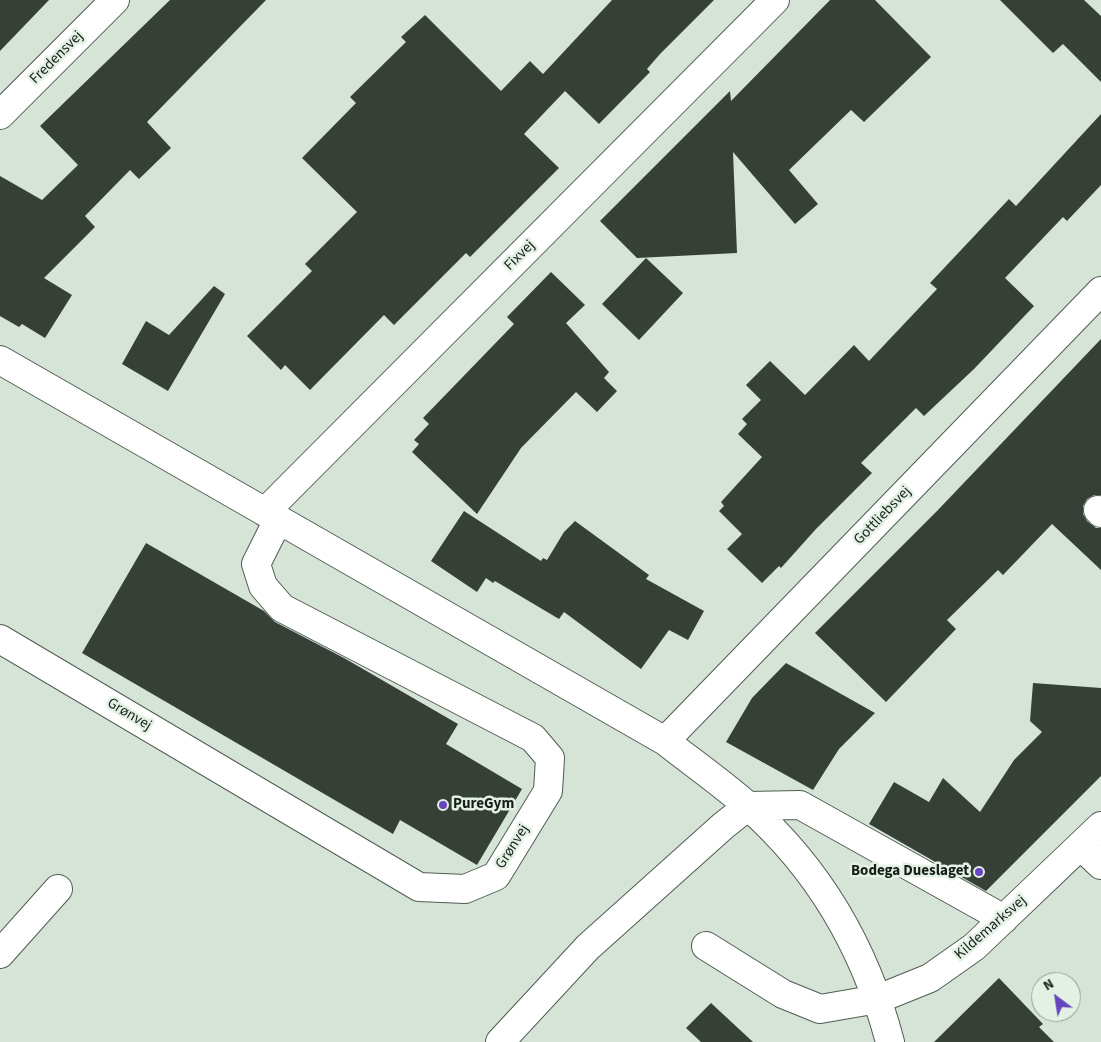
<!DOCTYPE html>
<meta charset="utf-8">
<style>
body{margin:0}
#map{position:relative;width:1101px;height:1042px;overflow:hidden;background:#d6e4d8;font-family:"Source Sans 3",sans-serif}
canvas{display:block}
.north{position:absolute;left:1031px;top:972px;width:50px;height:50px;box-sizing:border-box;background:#e3f1e5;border:1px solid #929c93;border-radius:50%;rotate:329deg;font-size:14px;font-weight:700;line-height:20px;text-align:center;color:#181d19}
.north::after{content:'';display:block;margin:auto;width:18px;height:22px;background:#6646bf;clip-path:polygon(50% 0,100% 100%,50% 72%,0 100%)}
</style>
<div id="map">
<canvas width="1101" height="1042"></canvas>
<div class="north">N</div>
</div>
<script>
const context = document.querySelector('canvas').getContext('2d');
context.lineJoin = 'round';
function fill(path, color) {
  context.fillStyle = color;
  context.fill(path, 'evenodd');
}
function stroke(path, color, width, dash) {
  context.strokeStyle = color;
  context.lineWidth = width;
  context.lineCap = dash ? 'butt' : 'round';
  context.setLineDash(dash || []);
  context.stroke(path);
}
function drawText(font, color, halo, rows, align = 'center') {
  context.font = font + ' "Source Sans 3",sans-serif';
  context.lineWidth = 5;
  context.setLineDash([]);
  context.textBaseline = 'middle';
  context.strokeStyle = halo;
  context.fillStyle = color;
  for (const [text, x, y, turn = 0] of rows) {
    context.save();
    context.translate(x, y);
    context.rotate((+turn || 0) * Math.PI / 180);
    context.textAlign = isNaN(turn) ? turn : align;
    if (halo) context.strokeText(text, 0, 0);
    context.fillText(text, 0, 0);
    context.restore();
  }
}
const building = new Path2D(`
 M0,0h49l-49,51z
 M170,0h96l-119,122 24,26 -32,31 -9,-9 -45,46 10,11 -51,51 28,17 -27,43 -23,-14 -3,3 -19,-11v-140l42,24 36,-35 -38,-39z
 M612,0h102l-54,54 -13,15 3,3 -51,52 -34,-33 -41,43 35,34 -89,89 -4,-4 -72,72 -10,-10 -74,75 -25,-25 -4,5 -34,-34 65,-65 -7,-7 52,-52 -55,-54 54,-55 -6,-6 56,-55 -5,-5 24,-22 76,76 29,-30 13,13z
 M830,0h45l56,57 -67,65 -13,-12 -62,60 29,34 -23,20 -62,-72 4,101 -100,5 -37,-37 130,-130 1,10z
 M1000,0h84l17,16v66l-38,-38 -10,9z
 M1101,114v71l-34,36 -4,-4 -58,61 29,28 -60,63 -50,47 -8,-8 -55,55 11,10 -56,56 -35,39 -2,-2 -17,17 -35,-34 15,-15 -23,-23 5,-5 -3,-4 41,-45 -24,-23 9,-10 -5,-5 19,-19 -15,-15 24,-24 35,34 49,-50 15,16 68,-72 -7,-6 79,-84 7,7z
 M646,258l37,35 -44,47 -37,-36z
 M551,272l34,33 -19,18 43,49 -5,6 13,13 -20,21 -21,-20 -55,56 -44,66 -65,-62 7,-8 -5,-4 15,-16 -6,-6 91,-94 -7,-7z
 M214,286l11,8 -57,97 -46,-27 24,-43 23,14z
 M1101,339v156h-7l-7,4 -4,7v8l4,7 9,7h5v42l-49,-46 -49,51 -5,-5 -51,50 9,9 -70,73 -71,-69 122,-122z
 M464,511l77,50 2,-3 4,2 17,-28 11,-11 74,54 -3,4 58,32 -16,29 -19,-10 -28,39 -77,-57 -5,7 -64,-38 -2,2 -7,-5 -9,14 -46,-31z
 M146,543l118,68 11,11 69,36 114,66 -12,20 76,45 -45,76 -77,-45 -7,14 -311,-181z
 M786,663l89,50 -36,36 -26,41 -87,-48 26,-44z
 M1033,683l68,5v88l-115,115 -117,-67 25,-42 35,20 14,-24 37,34 34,-52 28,-28 -12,-11z
 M999,978l44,46 -4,3 15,15h-120z
 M711,1003l42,39h-52l-15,-14z`);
const minor = new Path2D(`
 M0,115l115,-115
 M0,360l665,381c28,22 58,43 84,66 71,63 117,144 141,235
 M1098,510l3,3
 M265,512l510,-512
 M0,639l419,248 46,2 31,-13 52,-85 2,-33 -17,-20 -251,-130 -19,-22 -7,-22 22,-44
 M665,741l436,-450
 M748,806l52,-1 204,114
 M1081,846l20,19
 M706,946l77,48 37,15 58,-10 52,-21 44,-31 127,-121
 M0,954l58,-65
 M500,1042l88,-95 135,-121 25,-20`);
const markers = [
 [443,805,5,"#6646bf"],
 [979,872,5,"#6646bf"]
];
const streetNames = [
 ["Fredensvej",57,58,-45],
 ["Fixvej",520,256,-45],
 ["Gottliebsvej",883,516,-46],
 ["Grønvej",129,715,31],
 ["Grønvej",513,847,-58],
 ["Kildemarksvej",991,928,-41]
];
const poiNames = [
 ["PureGym",453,805],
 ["Bodega Dueslaget",969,872,"right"]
];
fill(building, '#364037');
stroke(minor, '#505c52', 30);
stroke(minor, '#fff', 28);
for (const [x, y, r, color] of markers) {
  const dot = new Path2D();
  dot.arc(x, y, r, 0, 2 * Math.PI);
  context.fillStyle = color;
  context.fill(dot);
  stroke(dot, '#e3f1e5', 2);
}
drawText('15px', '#181d19', '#e3f1e5', streetNames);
drawText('bold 15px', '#181d19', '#e3f1e5', poiNames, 'left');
</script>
